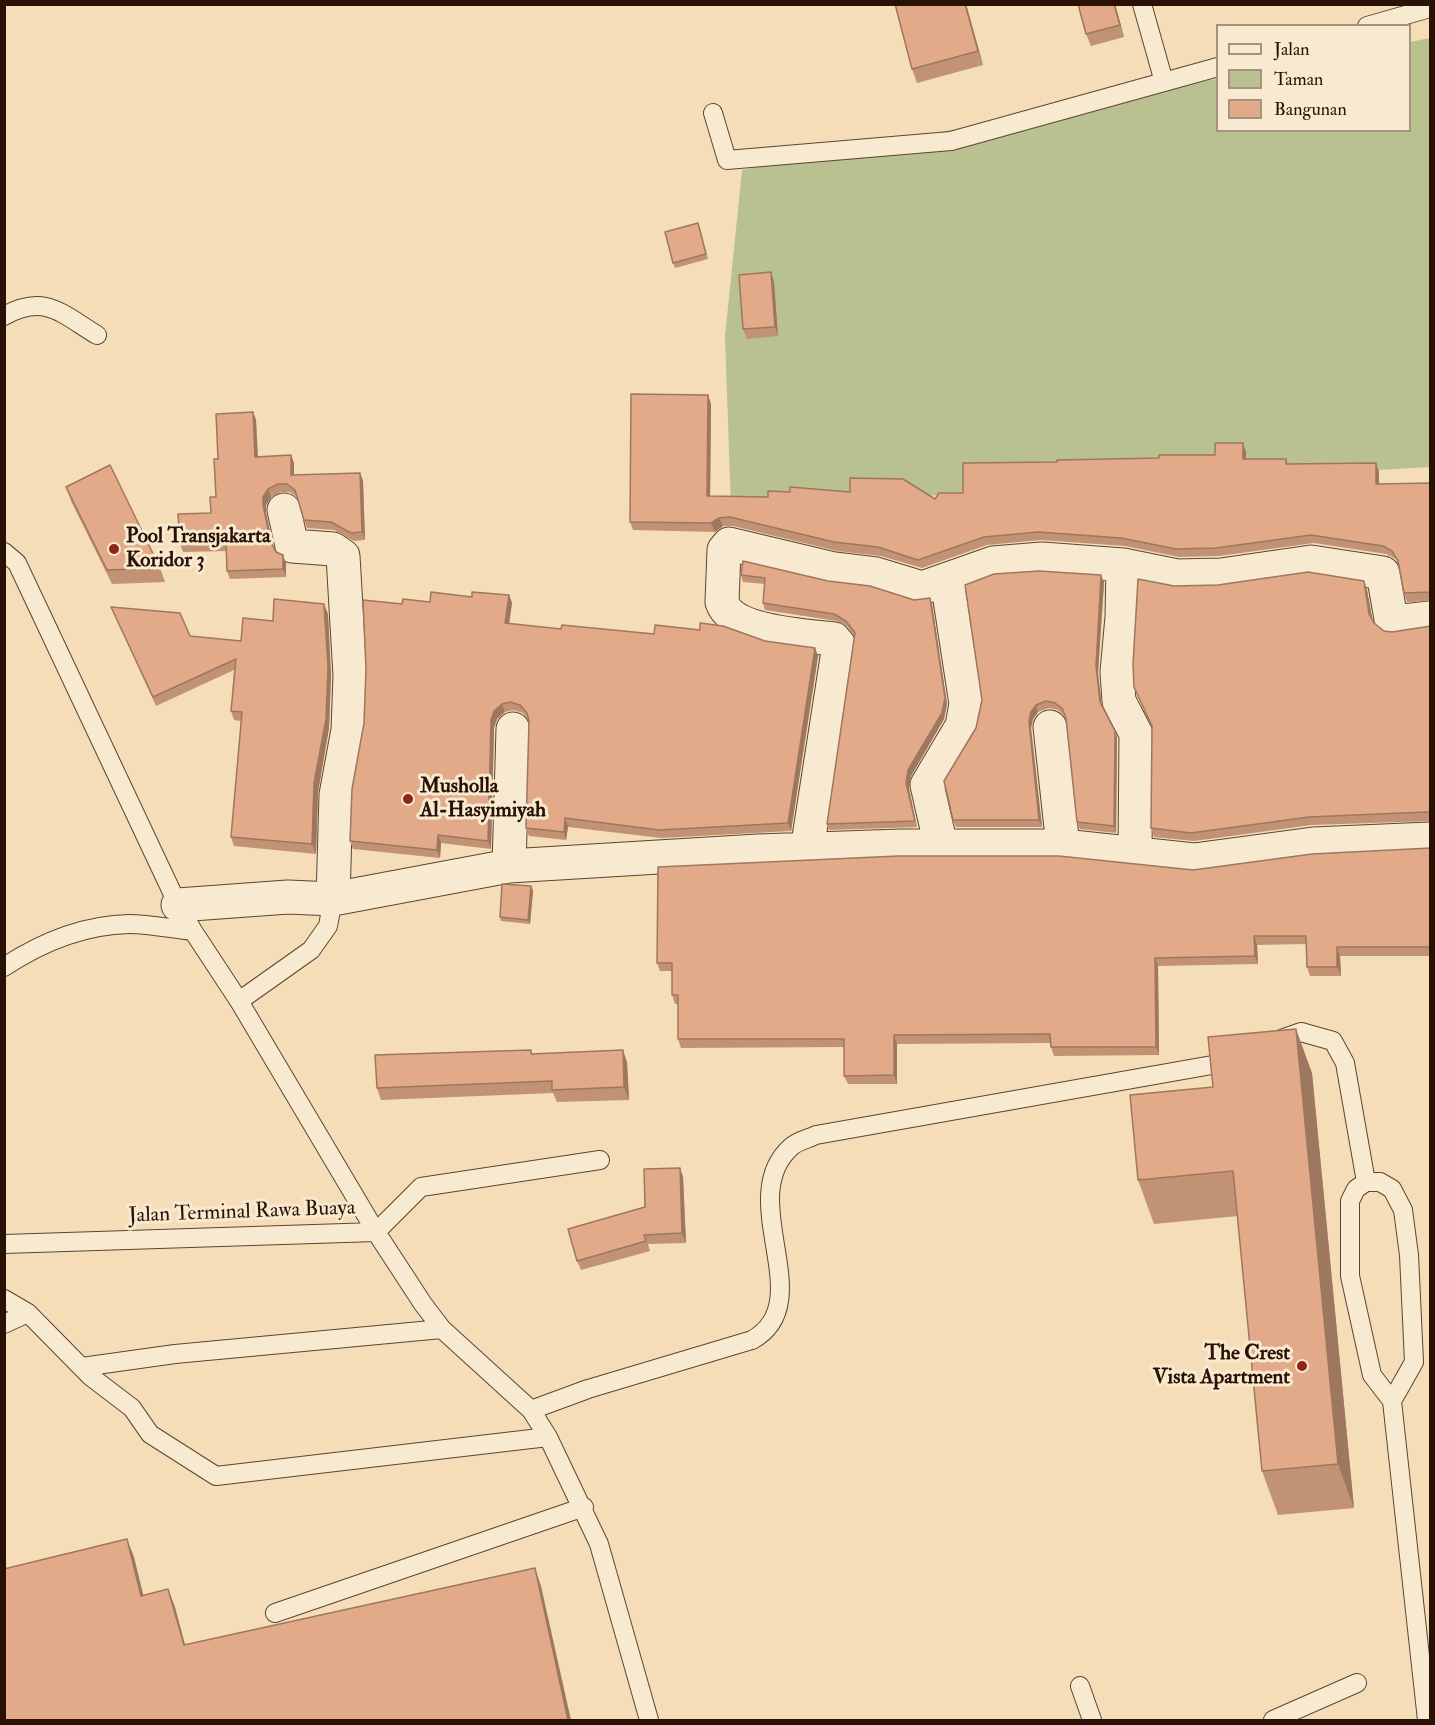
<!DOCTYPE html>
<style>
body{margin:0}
#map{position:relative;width:1435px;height:1725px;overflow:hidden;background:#f5ddb8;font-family:"IM FELL Double Pica",serif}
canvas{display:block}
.frame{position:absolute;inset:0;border:6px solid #291204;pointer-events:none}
.legend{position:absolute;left:1216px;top:24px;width:195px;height:108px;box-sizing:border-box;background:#f8e9d1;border:2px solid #a5937f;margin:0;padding:8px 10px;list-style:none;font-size:18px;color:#291204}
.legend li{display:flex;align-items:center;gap:12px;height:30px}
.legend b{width:30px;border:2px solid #a5937f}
</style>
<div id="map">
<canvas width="1435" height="1725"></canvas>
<div class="frame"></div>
<ul class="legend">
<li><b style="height:8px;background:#f8e9d1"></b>Jalan</li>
<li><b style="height:16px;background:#bac190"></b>Taman</li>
<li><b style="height:16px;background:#e2aa88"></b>Bangunan</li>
</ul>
</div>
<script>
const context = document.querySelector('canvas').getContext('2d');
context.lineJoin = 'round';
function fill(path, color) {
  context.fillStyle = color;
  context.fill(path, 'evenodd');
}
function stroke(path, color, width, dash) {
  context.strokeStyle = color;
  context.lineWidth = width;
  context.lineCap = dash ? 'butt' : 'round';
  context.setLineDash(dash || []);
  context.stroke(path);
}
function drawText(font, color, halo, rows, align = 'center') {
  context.font = font + ' "IM FELL Double Pica",serif';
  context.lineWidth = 6;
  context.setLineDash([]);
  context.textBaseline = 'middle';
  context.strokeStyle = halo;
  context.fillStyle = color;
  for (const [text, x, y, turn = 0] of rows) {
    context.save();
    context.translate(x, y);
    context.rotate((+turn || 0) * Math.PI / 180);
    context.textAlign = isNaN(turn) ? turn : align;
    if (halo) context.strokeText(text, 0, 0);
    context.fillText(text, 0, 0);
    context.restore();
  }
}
const green = new Path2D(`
 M1430,38v429l-699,40 -6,-170 17,-167 475,-91 1,51h192v-88z`);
const service = new Path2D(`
 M1142,4l22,78
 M1367,26l63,-18
 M713,113l14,47 224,-19 267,-74
 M4,316c41,-23 58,-2 93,19
 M4,552l13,11 161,342 15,26 46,70 137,231 47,72 19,25 89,81 17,27 51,107 50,176
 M4,967c38,-25 79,-42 125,-43 21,0 43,5 64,7
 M239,1001l72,-51 17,-24 5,-27
 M1276,1041l25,-9 32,9 12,22 21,119
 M376,1232l45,-45 179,-27
 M4,1244l372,-12
 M4,1299l24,14 62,63 42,32 18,26 66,42 332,-39
 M4,1324l24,-11
 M82,1367l93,-13 267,-25
 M1392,1401l22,-39 -5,-107 -6,-45 -11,-21 -12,-7h-14l-10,7 -6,12v75l22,99 20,26 35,319
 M531,1410l57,-21 164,-49c69,-38 -19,-141 39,-193 6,-6 17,-8 25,-12l396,-70 22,-8
 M275,1613l309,-106
 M1080,1686l12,34
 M1273,1720l84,-37`);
const minor = new Path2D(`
 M284,510l8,36 41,3 10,7 7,120 -2,54 -12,65 -3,104
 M1123,565l-1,52 -5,55 2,29 17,33 -1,120
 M1050,727l13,119
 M941,846l-14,-61 35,-59 4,-22 -19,-124
 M807,850l32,-205 -5,-6c-27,-3 -103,-7 -112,-37l2,-52 5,-6 105,25 42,5 46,14 71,-25 49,-4 81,6 54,11 44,-1 90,-13 72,11 8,46 3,3 36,-4
 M509,866l4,-137
 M178,905l110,-8 45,2 176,-33 249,-15 143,-5h162l131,14 119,-16 117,-5`);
const wall = new Path2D(`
 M966,4l17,61 -66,18 -5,-14z
 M1078,4h37l9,33 -33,9 -5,-12z
 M700,228l8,31 -33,9 -2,-5z
 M774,282l4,54 -31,3 -4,-10z
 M708,395l3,9 -1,93 225,2 28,-6 94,-31 102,-4 87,-6v7h40l2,5 88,-1 3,9v12l52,-1v118l-24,1 -3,-9 -5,-27 -3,-7 -10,-5 -72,-11 -95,13 -40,1 -54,-11 -84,-6 -54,5 -65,23 -41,-12 -44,-5 -104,-25h-10l-8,6 -82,-2 -3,-8z
 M253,412l3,8 2,37 36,6v12l66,-2 3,8 2,59 -11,1 -20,-11 -27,-2 -10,-31 -7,-5h-9l-10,5 -5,8v8l7,33 13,17v14l-56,2 -3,-8 -1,-20 -43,1 -3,-8 31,-31 5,-16 2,-38z
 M66,487l94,81 5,14 -53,2 -41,-83z
 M741,575l87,6 86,19 16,-2 2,6 15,100 -3,15 -33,57 -2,13 8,38 -88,3 -2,-6 27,-188 -6,-9 -11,-6 -72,-11 -2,-7 2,-19 -22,-2z
 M1364,581l3,9 5,29 2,4 10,8 8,1 39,-6v195l-119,4 -118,16 -40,-4 -3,-9 1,-101 -18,-40 40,-101z
 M1104,582l-6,91 4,33 13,25 2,7 -1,95 -36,-4 -3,-7 -11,-103 -1,-3 -7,-6 -9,-2 -11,4 -5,7 -2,9 11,99h-86l-3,-7z
 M509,595l3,8 -3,21 52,5 204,12 50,7 3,8 -27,175 -130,7 -93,-11 -2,13 -37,-4 -3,-8 3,-107 -6,-8 -10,-3 -8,2 -8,7 -3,9 -3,121 -50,-6 -1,15 -87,-9 -3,-8 52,-237 28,-2 42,-5z
 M111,607l79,29 51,5 32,-20 55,-7 3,62 -2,52 -11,64 -2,62 -82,-8 -3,-9 10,-116 -7,-1 -3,-9 3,-41 -78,36z
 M1431,848v108h-91l1,20h-31l-3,-9 -1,-23 -49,1 1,19 -100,2 1,89 -105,1 -3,-9 -1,-4 -153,1v40h-49l-4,-8v-29l-163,1 -3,-9v-35h-3l-3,-9v-24h-12l-3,-8 536,-93z
 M531,886l2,5 -3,33 -29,-3 -1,-4z
 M531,1050l1,4 95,8 2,38 -72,2 -4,-9 -172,7 -4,-12z
 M1312,1073l42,435 -76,7 -16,-44 -24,-255 -84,8 -16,-44 75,-93z
 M680,1168l3,9 3,66 -38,1 2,7 -69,19 -4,-9 68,-54z`);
const shadedWall = new Path2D(`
 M965,4h1l17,61 -5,-14z
 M1114,4h1l9,33 -4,-12z
 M771,272l3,10 4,54 -3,-9z
 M708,395l3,9 -1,101 -3,-9z
 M253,412l3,8 2,45 -3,-8z
 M1243,443l3,9v16l-3,-9z
 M291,455l3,8v20l-3,-8z
 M1376,463l3,9v20l-3,-8z
 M360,473l3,8 2,59 -3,-8z
 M268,489l3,8 -5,8v8l8,38 -3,-8 -8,-38v-8z
 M719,518l4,8 -8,6 -4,-9z
 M283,555l3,8v14l-3,-8z
 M1101,575l3,7 -6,91 4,36 -2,-7 -4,-36z
 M1364,581l3,9 6,32 -4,-8z
 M509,595l3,8 -4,28 -3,-8z
 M930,598l2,6 15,100 -3,15 -33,57 -2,13 8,38 -11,-44z
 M324,604l4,10 3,62 -2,52 -11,64 -2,62 -4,-10 2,-61z
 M815,648l3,8 -27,175 -3,-8z
 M502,704l3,8 -8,7 -3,9 -3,121 -3,-8 3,-121 3,-9z
 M1036,705l2,7 -5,7 -2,9 11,99 -3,-7 -10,-99 2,-9z
 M1115,731l2,7 -1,95 -2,-7z
 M565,818l3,9 -2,13 -2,-8z
 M438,835l3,8 -1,15 -3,-8z
 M531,886l2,5 -3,33 -2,-4z
 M1254,936l3,9 1,19 -3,-8z
 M1337,947l3,9 1,20 -4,-9z
 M1155,958l3,8 1,89 -3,-8z
 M1296,1029l16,44 42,435 -16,-44z
 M894,1035l3,9v40l-3,-9z
 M623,1050l4,12 2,38 -5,-13z
 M680,1168l3,9 3,66 -4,-10z
 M127,1539l7,18 14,57 -7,-18z
 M535,1568l6,18 30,134h-3z
 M168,1589l7,18 15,56 -6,-18z`);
const building = new Path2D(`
 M895,4h70l13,47 -66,18z
 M1078,4h36l6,21 -34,9z
 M698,223l8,31 -33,9 -8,-31z
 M771,272l4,55 -32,2 -4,-54z
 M631,394l77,1 -1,101 61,1v-6l22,1v-5l60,5v-14l53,1 32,20 4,-6h24v-30l94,-1v-2l102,-2v-3h56v-12h28v16h43v5l90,-1v21l55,-1v109l-27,1 -6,-32 -6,-10 -9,-5 -72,-11 -95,13 -40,1 -55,-11 -83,-6 -54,5 -66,23 -40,-13 -44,-5 -104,-25 -11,1 -8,5 -81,-1z
 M253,412l2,45 36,-2v20l69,-2 2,59 -11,1 -20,-11 -27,-2 -9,-30 -8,-6h-9l-10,5 -5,8v8l8,38 5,9 7,3v14l-56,2 -1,-28 -46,1 -2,-30 33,-1 -1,-16h6l-2,-38h4l-2,-45z
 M110,465l50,103 -53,2 -41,-83z
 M743,561l85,20 42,5 44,14 16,-2 15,100 -3,15 -34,57 -2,13 9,38 -88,3 28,-191 -9,-12 -12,-7 -71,-11 2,-25 -24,-3z
 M1039,571l62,4 -5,91 4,36 15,29 -1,95 -37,-4 -11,-104 -4,-10 -7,-5 -9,-2 -10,4 -5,7 -2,9 10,99h-86l-9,-39 32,-53 6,-28 -17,-115 29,-11z
 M1308,572l56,9 5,33 5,9 10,8 8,1 39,-6v187l-5,-1 -117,5 -118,16 -40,-5 1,-102 -18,-39 -1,-23 5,-85 36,7 44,-1z
 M431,592l41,5v-5l37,3 -4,28 56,6 1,-4 92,9 1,-9 45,5v-7l23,3 42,15 50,7 -27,175 -129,7 -94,-12 -1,14 -38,-4 3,-107 -2,-8 -7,-8 -10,-3 -8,2 -8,7 -3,9 -3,121 -50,-6 -1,15 -87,-9 2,-52 12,-66 2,-54 -3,-69 39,4 1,-5 27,3z
 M274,599l50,5 4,63 -2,52 -12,64 -2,61 -81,-7 11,-125 -11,-1 5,-52 -83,38 -42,-90 69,6 10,23 51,5 2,-23 30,3z
 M1431,848v99h-94v20h-30l-1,-31h-52l1,20 -100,2 1,89h-105l-1,-13 -156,1v40l-50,1v-37h-166v-44h-6v-32h-15l1,-96 240,-11h161l134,14 119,-16z
 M502,884l29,2 -3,34 -28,-3z
 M1296,1029l42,435 -76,7 -29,-300 -95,9 -8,-85 83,-8 -5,-50z
 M531,1050v4l92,-4 1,37 -72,3v-9l-175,7 -2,-33z
 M680,1168l2,65 -38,2 2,6 -69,20 -9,-32 77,-22 -1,-38z
 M127,1539l14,57 27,-7 16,56 351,-77 33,152h-564v-151z`);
const markers = [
 [114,549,6,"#8f2418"],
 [408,799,6,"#8f2418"],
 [1302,1366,6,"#8f2418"]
];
const poiNames = [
 ["Pool Transjakarta",126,537],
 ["Koridor 3",126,561],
 ["Musholla",420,787],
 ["Al-Hasyimiyah",420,811],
 ["The Crest",1290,1354,"right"],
 ["Vista Apartment",1290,1378,"right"]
];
const streetNames = [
 ["Jalan Terminal Rawa Buaya",242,1213,-2]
];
fill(green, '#bac190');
stroke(service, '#5c4531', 20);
stroke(minor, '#5c4531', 35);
stroke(service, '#f8e9d1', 18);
stroke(minor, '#f8e9d1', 33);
fill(wall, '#c29275');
fill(shadedWall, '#9e775f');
fill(building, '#e2aa88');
stroke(building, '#9e775f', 1.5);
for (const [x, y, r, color] of markers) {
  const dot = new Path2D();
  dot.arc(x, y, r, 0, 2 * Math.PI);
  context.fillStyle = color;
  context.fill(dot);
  stroke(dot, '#f8e9d1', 2);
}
drawText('bold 21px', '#291204', '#f8e9d1', poiNames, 'left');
drawText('21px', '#291204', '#f8e9d1', streetNames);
</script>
